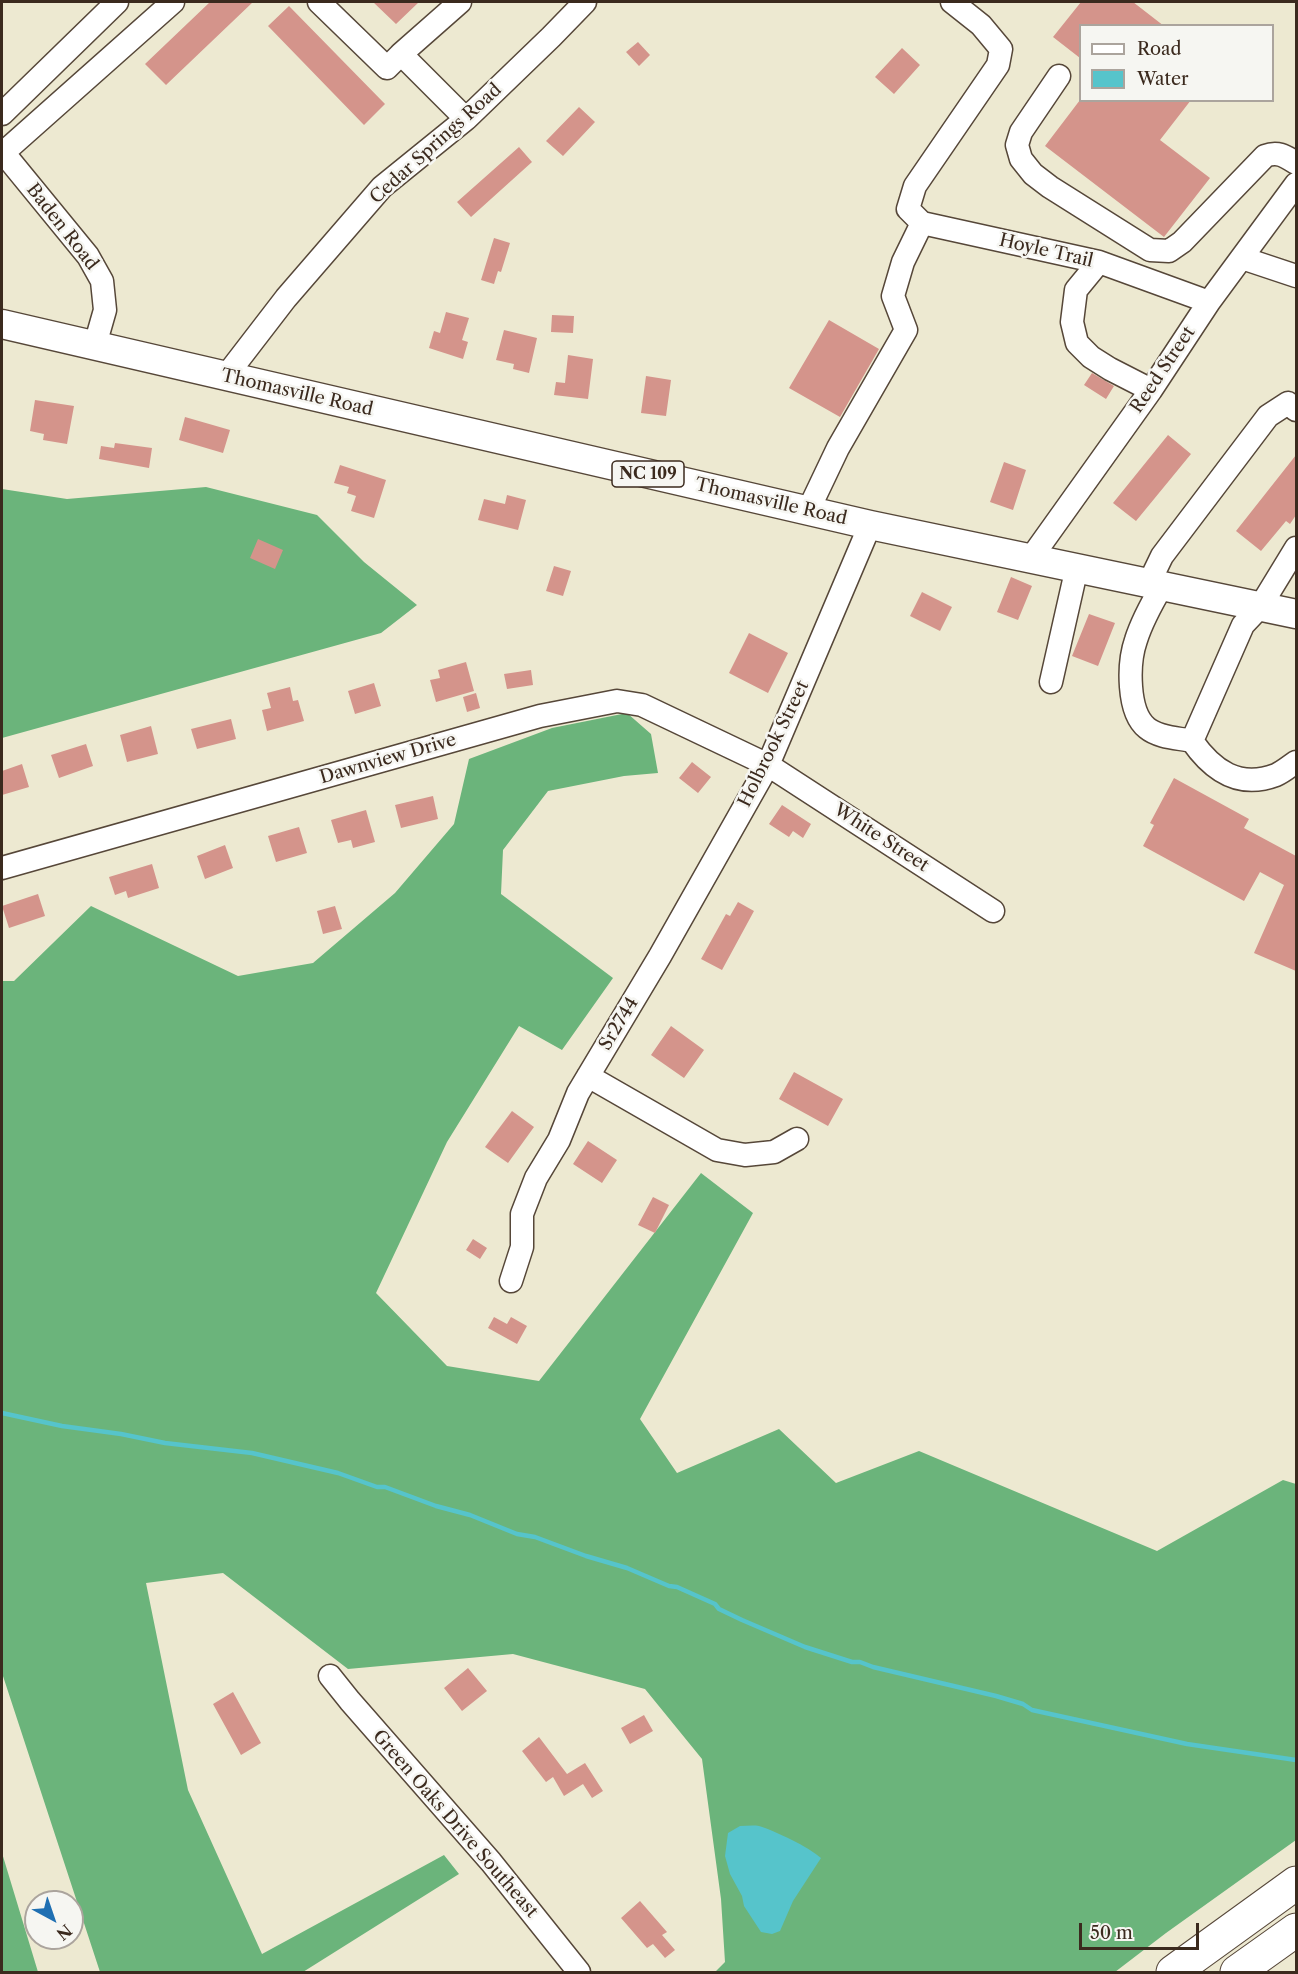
<!DOCTYPE html>
<style>
body{margin:0}
#map{position:relative;width:1298px;height:1974px;overflow:hidden;background:#ede9d1;font-family:"Libre Caslon Text",serif}
canvas{display:block}
.frame{position:absolute;inset:0;border:3px solid #3b2a1e;pointer-events:none}
.legend{position:absolute;left:1079px;top:24px;width:195px;height:78px;box-sizing:border-box;background:#f6f6f2;border:2px solid #aba49d;margin:0;padding:8px 10px;list-style:none;font-size:18px;color:#3b2a1e}
.legend li{display:flex;align-items:center;gap:12px;height:30px}
.legend b{width:30px;border:2px solid #aba49d}
.north{position:absolute;left:24px;top:1890px;width:60px;height:60px;box-sizing:border-box;background:#f6f6f2;border:2px solid #aba49d;border-radius:50%;rotate:140deg;font-size:16px;font-weight:700;line-height:24px;text-align:center;color:#3b2a1e}
.north::after{content:'';display:block;margin:auto;width:21px;height:27px;background:#1f6fb2;clip-path:polygon(50% 0,100% 100%,50% 72%,0 100%)}
.scale{position:absolute;left:1079px;top:1923px;width:120px;height:27px;box-sizing:border-box;border:3px solid #3b2a1e;border-top:0;padding-left:8px;font-size:18px;line-height:21px;white-space:nowrap;color:#3b2a1e;-webkit-text-stroke:4px #f6f6f2;paint-order:stroke}
</style>
<div id="map">
<canvas width="1298" height="1974"></canvas>
<div class="frame"></div>
<ul class="legend">
<li><b style="height:8px;background:#fff"></b>Road</li>
<li><b style="height:16px;background:#56c4cb"></b>Water</li>
</ul>
<div class="north">N</div>
<div class="scale">50 m</div>
</div>
<script>
const context = document.querySelector('canvas').getContext('2d');
context.lineJoin = 'round';
function fill(path, color) {
  context.fillStyle = color;
  context.fill(path, 'evenodd');
}
function stroke(path, color, width, dash) {
  context.strokeStyle = color;
  context.lineWidth = width;
  context.lineCap = dash ? 'butt' : 'round';
  context.setLineDash(dash || []);
  context.stroke(path);
}
function drawText(font, color, halo, rows, align = 'center') {
  context.font = font + ' "Libre Caslon Text",serif';
  context.lineWidth = 5;
  context.setLineDash([]);
  context.textBaseline = 'middle';
  context.strokeStyle = halo;
  context.fillStyle = color;
  for (const [text, x, y, turn = 0] of rows) {
    context.save();
    context.translate(x, y);
    context.rotate((+turn || 0) * Math.PI / 180);
    context.textAlign = isNaN(turn) ? turn : align;
    if (halo) context.strokeText(text, 0, 0);
    context.fillText(text, 0, 0);
    context.restore();
  }
}
const forest = new Path2D(`
 M206,487l111,28 47,47 53,43 -36,28 -379,105v-249l65,10z
 M627,713l24,21 7,39 -34,3 -76,15 -45,59 -2,44 112,84 -51,72 -43,-24 -72,116 -71,151 71,73 92,15 162,-208 52,40 -113,206 37,54 102,-44 57,54 83,-32 238,100 126,-71 13,4v356l-130,93 -51,39h-400l10,-10 -4,-63 -19,-140 -57,-70 -132,-35 -165,15 -125,-96 -77,10 42,207 74,164 182,-99 15,19 -156,98h-203l-98,-299v-692h12l77,-75 147,70 75,-13 82,-70 59,-69 15,-65 83,-31z
 M2,1853l36,119h-36z`);
const water = new Path2D(`
 M740,1826c6,0 13,-1 19,0 16,5 50,21 62,32l-28,43 -13,30 -8,3 -11,-2 -17,-26 -2,-10 -12,-22 -5,-18 3,-23z`);
const stream = new Path2D(`
 M2,1413l60,13 59,8 44,9 87,10 86,20 39,14h8l51,19 34,9 47,19 18,3 51,19 41,12 42,18 8,1 38,17 4,5 23,11 63,27 47,15h8l13,5 123,29 27,8 9,6 155,34 109,16`);
const building = new Path2D(`
 M210,2h43l-87,83 -21,-21z
 M373,2h46l-23,22z
 M1081,2h52l31,24h-84v32l-27,-21z
 M289,6l96,98 -21,21 -96,-99z
 M638,42l12,13 -11,11 -13,-14z
 M902,48l18,17 -26,29 -19,-17z
 M1080,100h111l-31,40 50,38 -46,59 -119,-91z
 M579,107l16,15 -32,34 -17,-15z
 M519,147l13,15 -61,55 -14,-15z
 M494,238l16,5 -9,29 -3,-1 -4,13 -13,-4z
 M446,312l23,6 -7,22 6,2 -5,17 -34,-11 5,-17 6,2z
 M552,315l22,1 -1,17 -22,-1z
 M829,320l50,29 -39,68 -51,-29z
 M504,330l33,8 -8,35 -16,-4 1,-5 -18,-4z
 M568,355l25,4 -5,40 -34,-4 2,-13 9,1z
 M1092,373l22,13 -8,13 -22,-14z
 M646,376l25,4 -5,36 -25,-3z
 M35,400l39,6 -7,38 -24,-4 1,-6 -14,-3z
 M185,417l45,13 -7,23 -44,-13z
 M1168,435l23,19 -55,67 -23,-18z
 M115,443l37,5 -3,20 -50,-9 2,-13 13,2z
 M1296,455v60l-6,9 -4,-3 -25,30 -25,-20z
 M1004,462l22,8 -13,40 -23,-8z
 M340,465l46,15 -12,38 -23,-7 5,-15 -9,-3 2,-6 -15,-4z
 M507,495l19,5 -8,30 -40,-10 6,-21 21,5z
 M258,539l25,11 -8,19 -25,-11z
 M554,566l17,5 -8,25 -17,-5z
 M1011,577l21,9 -14,34 -21,-8z
 M922,592l30,15 -12,24 -30,-15z
 M1089,614l26,9 -17,43 -26,-10z
 M749,633l39,20 -20,40 -39,-20z
 M466,662l8,29 -38,11 -6,-22 10,-2 -2,-8z
 M531,670l2,15 -26,4 -3,-15z
 M374,683l7,23 -26,8 -7,-23z
 M290,687l3,14 5,-1 6,21 -37,10 -5,-21 9,-2 -4,-15z
 M476,693l4,15 -13,4 -4,-15z
 M231,719l5,20 -39,10 -6,-20z
 M151,726l7,28 -31,8 -7,-27z
 M86,744l7,22 -34,12 -8,-23z
 M692,762l19,15 -13,16 -19,-15z
 M22,764l7,23 -27,8v-24z
 M1174,778l75,41 -5,9 52,28v-2v117l-42,-18 30,-68 -24,-13 -16,29 -101,-55 11,-21 -4,-2z
 M433,796l5,23 -37,9 -6,-23z
 M782,805l29,19 -8,14 -10,-7 -4,6 -20,-13z
 M366,810l9,32 -22,6 -2,-8 -13,3 -7,-23z
 M299,827l8,26 -31,9 -8,-26z
 M225,845l8,23 -28,11 -8,-23z
 M152,864l7,24 -31,10 -2,-7 -11,4 -6,-18z
 M38,894l7,22 -36,12 -7,-22z
 M738,902l16,9 -32,59 -21,-11 25,-45 4,2z
 M335,906l7,23 -19,5 -6,-23z
 M671,1026l33,24 -20,28 -33,-23z
 M794,1072l49,27 -15,27 -49,-27z
 M512,1111l22,16 -26,36 -23,-16z
 M588,1141l29,19 -15,23 -29,-19z
 M653,1197l16,8 -14,28 -17,-8z
 M473,1239l14,9 -7,11 -14,-9z
 M494,1317l13,7 4,-7 16,9 -10,18 -29,-16z
 M468,1668l19,23 -25,20 -18,-23z
 M233,1692l28,51 -20,12 -28,-51z
 M644,1715l9,16 -23,13 -9,-16z
 M539,1737l28,37 18,-11 18,28 -11,7 -9,-14 -19,12 -11,-19 -7,5 -24,-31z
 M640,1901l27,31 -5,3 13,15 -10,8 -12,-14 -6,4 -26,-30z`);
const minor = new Path2D(`
 M319,2l68,66 14,-14
 M460,2l-59,52 65,65
 M952,2l29,23 20,24 -3,16 -83,121 -7,23 14,14 177,39 110,40
 M1059,76l-38,56 -4,13 4,14 12,15 17,13 100,63 19,1 13,-9 83,-86c13,-5 20,0 31,7
 M2,114l115,-112
 M2,151l86,105 14,25 3,29 -10,35
 M3,153l170,-151
 M1242,258l54,18
 M1099,262l-23,28 -4,32 5,21 14,14 19,12 41,21
 M226,376l60,-78 96,-111 84,-68 85,-82 34,-35
 M808,511l30,-63 68,-118 -13,-34 10,-34 19,-39
 M1296,548l-36,59 -17,18 -51,116c21,30 47,48 84,34 7,-3 14,-9 20,-13
 M1031,558l120,-168 58,-88 87,-118
 M1149,583l13,-27 106,-140 20,-13 8,7
 M1162,586c-10,17 -20,35 -26,54 -8,23 -9,72 11,88 12,10 32,10 45,13
 M1051,682l26,-115
 M2,868l538,-152 77,-15 25,4 126,60 225,146
 M588,1076l129,74 28,5 29,-3 23,-13
 M511,1281l11,-34v-33l14,-36 23,-38 19,-47 82,-137 108,-191 102,-240
 M330,1676l20,25 141,161 88,110`);
const major = new Path2D(`
 M2,324l868,201 426,89`);
const highway = new Path2D(`
 M1173,1972l123,-89
 M1237,1972l59,-42`);
const shields = [
 [648,474,72]
];
const shieldNames = [
 ["NC 109",648,474]
];
const streetNames = [
 ["Cedar Springs Road",436,144,-42],
 ["Baden Road",62,227,52],
 ["Hoyle Trail",1046,251,13],
 ["Reed Street",1163,370,-56],
 ["Thomasville Road",297,393,13],
 ["Thomasville Road",771,502,13],
 ["Holbrook Street",774,744,-64],
 ["Dawnview Drive",388,759,-16],
 ["White Street",881,838,33],
 ["Sr2744",619,1024,-59],
 ["Green Oaks Drive Southeast",455,1824,49]
];
fill(forest, '#6bb47b');
fill(water, '#56c4cb');
stroke(stream, '#56c4cb', 4.5);
fill(building, '#d4948b');
stroke(minor, '#564739', 25);
stroke(major, '#564739', 31);
stroke(highway, '#564739', 35);
stroke(minor, '#fff', 22);
stroke(major, '#fff', 28);
stroke(highway, '#fff', 33);
for (const [x, y, w] of shields) {
  const box = new Path2D();
  box.roundRect(x - w / 2, y - 13, w, 26, 4.5);
  context.fillStyle = '#f6f6f2';
  context.fill(box);
  stroke(box, '#3b2a1e', 1.5);
}
drawText('bold 16px', '#3b2a1e', null, shieldNames);
drawText('18px', '#3b2a1e', '#f6f6f2', streetNames);
</script>
